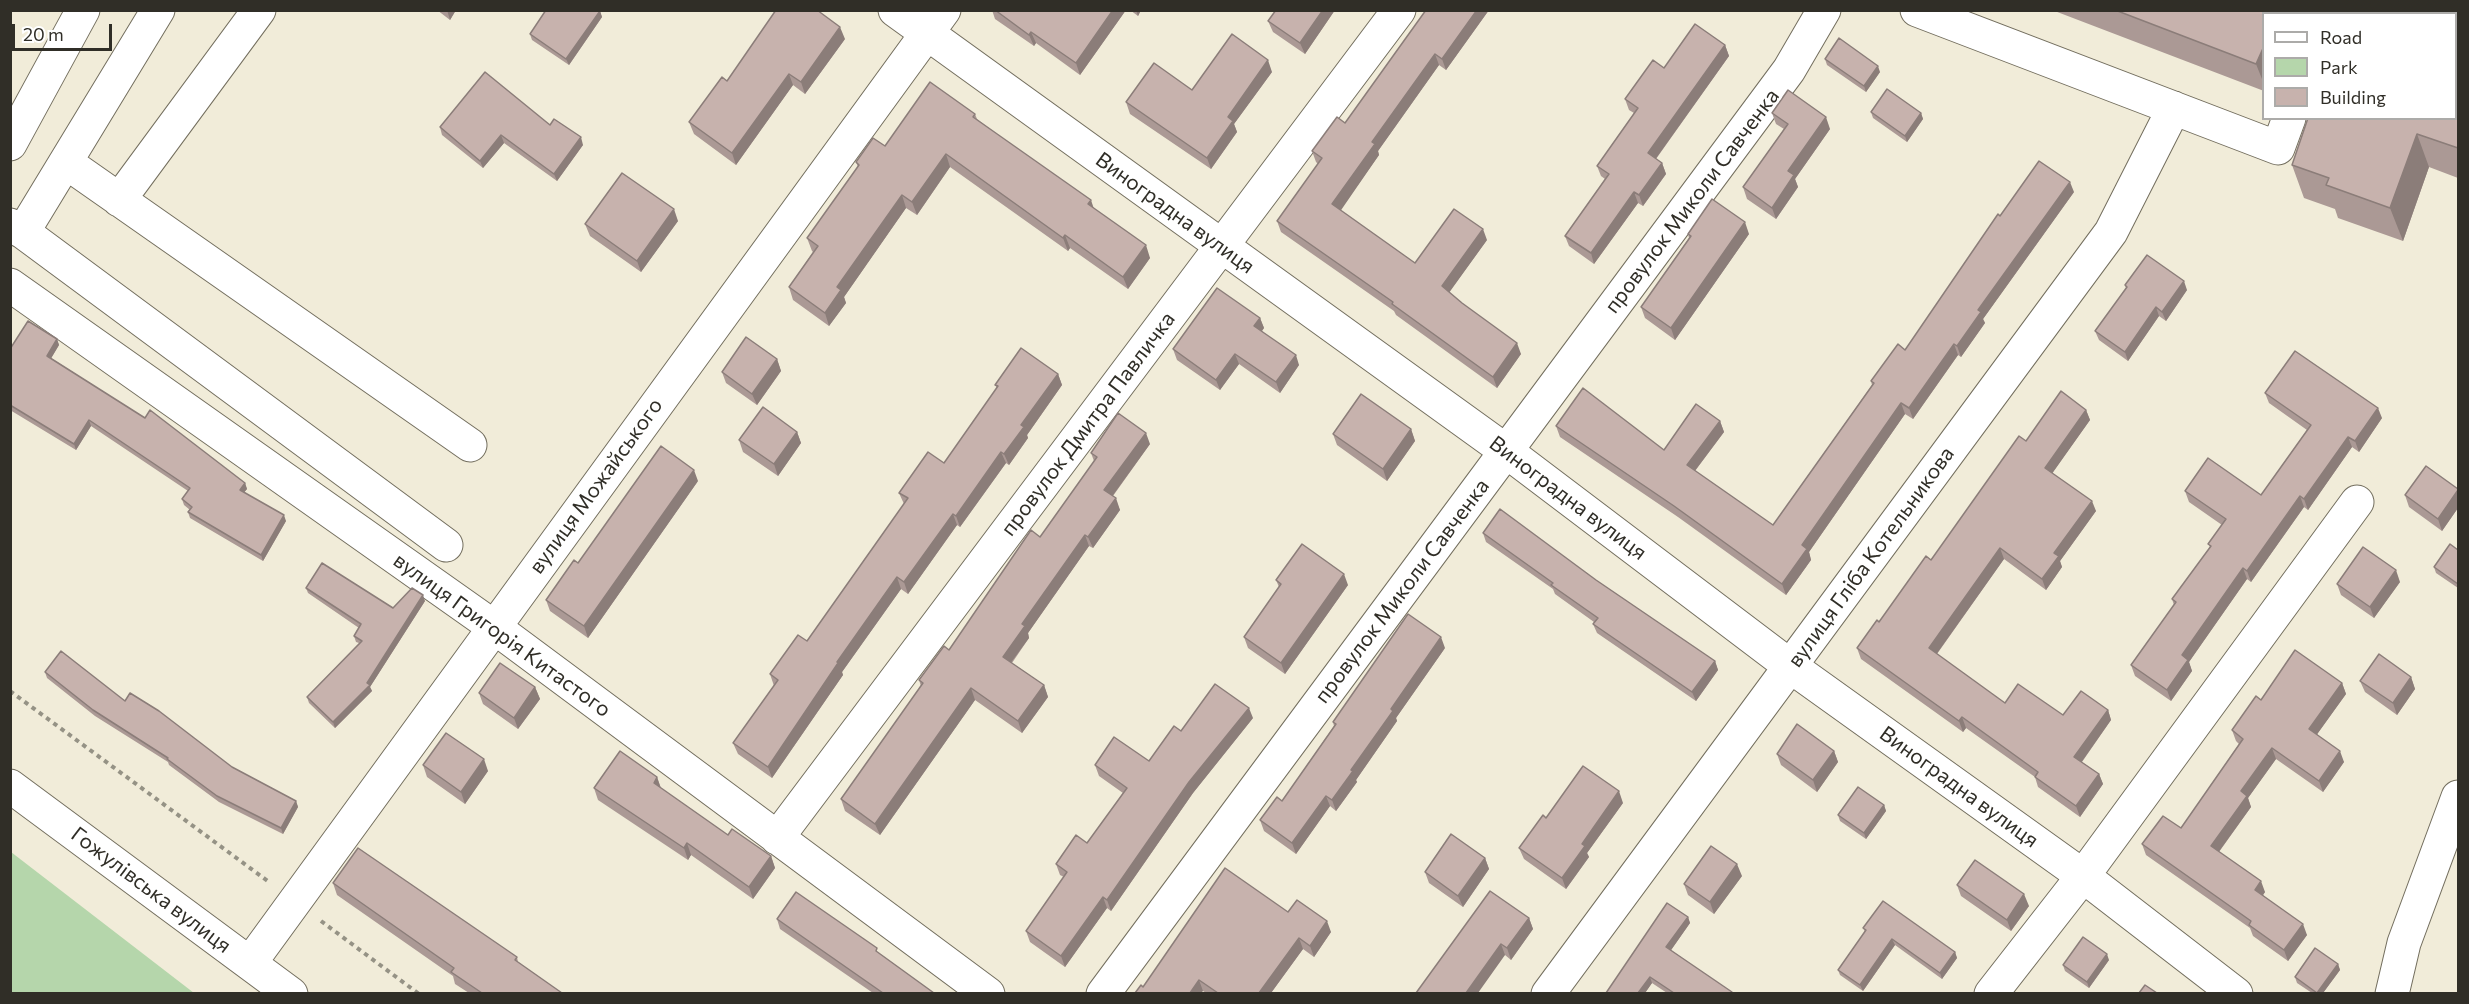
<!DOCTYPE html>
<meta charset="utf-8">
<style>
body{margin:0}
#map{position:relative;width:2469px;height:1004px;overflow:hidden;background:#f1ecd9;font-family:Commissioner,sans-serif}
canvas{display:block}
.frame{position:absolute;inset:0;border:12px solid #302e27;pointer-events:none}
.legend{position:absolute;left:2262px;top:12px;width:195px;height:108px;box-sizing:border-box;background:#fff;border:2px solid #acaba9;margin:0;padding:8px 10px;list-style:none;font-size:18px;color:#302e27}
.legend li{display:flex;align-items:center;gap:12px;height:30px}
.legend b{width:30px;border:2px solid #acaba9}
.scale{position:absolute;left:12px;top:24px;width:100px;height:27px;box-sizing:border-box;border:3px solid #302e27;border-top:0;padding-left:8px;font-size:18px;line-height:21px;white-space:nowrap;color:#302e27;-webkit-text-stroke:4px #fff;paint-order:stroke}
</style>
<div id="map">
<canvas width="2469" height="1004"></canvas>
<div class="frame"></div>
<ul class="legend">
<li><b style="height:8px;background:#fff"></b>Road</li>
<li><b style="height:16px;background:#b5d6ab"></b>Park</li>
<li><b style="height:16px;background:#c7b2ad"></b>Building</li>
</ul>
<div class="scale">20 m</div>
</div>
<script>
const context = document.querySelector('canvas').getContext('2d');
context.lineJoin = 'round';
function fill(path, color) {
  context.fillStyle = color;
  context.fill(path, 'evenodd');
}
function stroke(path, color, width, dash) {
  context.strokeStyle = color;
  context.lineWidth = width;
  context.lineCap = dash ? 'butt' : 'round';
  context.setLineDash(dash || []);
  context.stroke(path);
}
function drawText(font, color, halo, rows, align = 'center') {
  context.font = font + ' Commissioner,sans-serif';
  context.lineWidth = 5;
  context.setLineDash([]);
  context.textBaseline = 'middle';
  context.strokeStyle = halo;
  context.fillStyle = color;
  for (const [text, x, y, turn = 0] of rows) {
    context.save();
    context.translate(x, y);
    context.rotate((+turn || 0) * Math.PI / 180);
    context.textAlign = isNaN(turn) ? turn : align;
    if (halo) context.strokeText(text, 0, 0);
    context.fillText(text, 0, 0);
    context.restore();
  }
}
const green = new Path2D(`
 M11,852l183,141h-183z`);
const path = new Path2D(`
 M10,691l259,191
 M321,921l98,73`);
const minor = new Path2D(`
 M895,10l611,441 284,215 293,210 153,118
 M1917,10l361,138 11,-30
 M2329,14l1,-4
 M10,144l73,-134
 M67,163l403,282
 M119,200l140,-190
 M10,225l13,7 423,313
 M23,232l135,-222
 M10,285l484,342 494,367
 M10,786l281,208
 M777,838l622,-828
 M250,963l694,-953
 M1103,994l686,-924 35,-60
 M1548,994l563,-762 63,-124
 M1991,994l92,-118 274,-374
 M2392,994l12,-51 54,-146`);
const wall = new Path2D(`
 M437,10h19l-6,10z
 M992,10h134l-46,65 -44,-32 -2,3 -39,-27z
 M1130,10h11l-3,6z
 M1335,10l-30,44 -32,-22 -5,-11z
 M1426,10h63l-43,60 -7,-5 -61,86 1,4 -39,55 75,53 72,-23 -38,52 72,62 -24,34 -101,-73 -2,-4 -113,-79 -4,-11 41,-57 -2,-2 -4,-11 33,-28z
 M2052,10h229l1,4h-18v77z
 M600,11l2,6 -33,48 -37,-25 -2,-6z
 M845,39l-40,55 -12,-9 -57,80 -42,-31 -5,-12 38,-41z
 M1725,45l4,11 -73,103 6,4 4,11 -23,32 -5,-3 -44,61 -25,-18 -4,-10 40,-57 -4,-3 -4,-10 37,-53 -5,-3 -4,-11 39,-31z
 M2458,50v128l-29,-11 -26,74 -65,-23 -3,-9 -31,-11 -12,-33 164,-47z
 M1825,59l55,13 -14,20 -39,-27z
 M1272,72l-38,52 3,8 -26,37 -81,-55 -4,-12 66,-12z
 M1871,112l50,1 2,6 -16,23 -34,-24z
 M1772,113l58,16 -35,50 3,8 -22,32 -29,-20 -4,-12 41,-58 -8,-5z
 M975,114l2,5 117,89 56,50 -22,31 -58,-41 -2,3 -118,-84 -33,48 -11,-7 -62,89 2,6 -17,23 -36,-26 -4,-13 24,-35 -1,-1 -5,-13 51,-71 -2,-5 29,-16z
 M550,125l33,20 -26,36 -53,-38 -21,25 -41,-33 -2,-8z
 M2074,192l-91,127 2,4 -24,34 -3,-2 -45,64 -8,-5 -96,138 2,8 -25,35 -108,-78 -118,-80 -4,-11 108,24 56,-29 4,11 -29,39 78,54 99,-140 -1,-4 34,-31 95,-134z
 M678,221l-37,51 -51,-36 -5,-12z
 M1688,234h61l-74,106 -30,-22 -4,-11 48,-69z
 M2125,285l62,5 -21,31 -7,-5 -31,45 -29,-21 -4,-9 31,-43z
 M1260,318l4,10 -2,3 37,34 -19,28 -41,-29 -19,26 -43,-30 -4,-11z
 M57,339l2,6 -8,13 194,125 2,6 -3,3 42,29 -23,40 -73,-43 -2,-6 2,-2 -6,-5 -2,-6 6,-8 -97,-65 -15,24 -66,-40v-61z
 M777,359l4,12 -24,34 -31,-22 -4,-11z
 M1058,374l4,11 -35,50 1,3 -19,27 -3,-2 -46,64 -3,-2 -49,69 -7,-5 -59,83 1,3 -71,103 -34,-24 -5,-11 41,-57 -4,-12 37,-33 97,-137 -5,-11 45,-30 53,-75 -2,-3z
 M2265,393l117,25 -23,34 -7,-5 -44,63 -4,-3 -53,75 -4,-3 -58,83 3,9 -21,30 -36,-25 -4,-11 43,-60 -2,-6 38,-52 -2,-3 14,-19 -33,-23 -4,-11 76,4 46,-65 -38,-27z
 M2086,410l4,10 -38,53 44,38 -36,50 2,6 -16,23 -42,-31 -67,95 68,49 58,12 45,-5 3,10 -29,42 17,12 4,10 -23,33 -42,-30 -3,-10 -69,-49 -3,4 -102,-73 -4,-11 74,-88 95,-119z
 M1411,429l4,12 -28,40 -50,-36 -4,-11z
 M797,432l4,11 -23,33 -35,-24 -4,-12z
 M1150,444l-37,52 7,14 -27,38 -4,-2 -61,87 1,5 -17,25 32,22 4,12 -26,36 -47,-33 -95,135 -35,-24 -4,-12 80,-113 -2,-6 30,-30 91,-113 54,-76 -3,-8z
 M698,481l-110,157 -38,-27 -4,-11 32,-37z
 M2458,489v19l-16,23 -33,-24 -4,-12z
 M1483,533l113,47 119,81 3,9 -22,31 -99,-68 -4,-9 1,-2 -39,-28 -2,-5 -67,-47z
 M2458,550v38l-22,-15 -2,-6z
 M1276,580l72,5 -63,89 -37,-26 -4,-11 35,-50z
 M2400,582l-26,36 -33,-23 -4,-11z
 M306,588l87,20 32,-7 -55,86 2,4 -37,37 -26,-25 -2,-6 52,-54 -3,-1 -2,-6 5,-8 -51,-35z
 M1445,648l-49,70 1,3 -41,59 1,2 -21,29 -6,-5 -34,48 -32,-23 -4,-11 22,-19 52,-75 -1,-4z
 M45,672l80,29 107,66 64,34 2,6 -15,27 -64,-32 -50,-37 -1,-3 -73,-46 -48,-38z
 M2411,677l4,12 -18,26 -32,-23 -5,-11z
 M2342,683l4,11 -29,40 27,28 -21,30 -47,-33 -28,39 3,9 -32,45 46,40 -2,3 44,40 -19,26 -35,-25 -3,-8 -104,-73 -4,-11 39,-16 58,-84 -3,-3 -4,-11 29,-30z
 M535,687l5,12 -22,30 -35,-25 -4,-11z
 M1253,718l-60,75 -82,118 -4,-3 -42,59 -35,-25 -4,-11 38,-54 -4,-2 -4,-11 31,-21 36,-50 -24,-17 -4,-11 54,-4 32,-30z
 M1834,751l4,11 -21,30 -36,-27 -4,-11z
 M423,765l65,6 -23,33 -38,-27z
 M657,777l4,11 67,47 43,21 4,12 -22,31 -62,-44 -3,5 -90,-60 -4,-12z
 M1623,803l-36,50 2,4 -23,32 -42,-30 -5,-11 27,-30z
 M1884,805l2,6 -20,28 -26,-18 -2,-6z
 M1485,858l4,11 -26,38 -34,-24 -4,-11z
 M1742,876l-28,38 -26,-19 -4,-11z
 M333,883l184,74 1,5 44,31h-93l-14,-9 -2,-8 -116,-81z
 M1957,885l72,21 -18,25 -50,-35z
 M1288,912l43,20 -17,25 -11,-8 -32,44h-65l-3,-2 -60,-4z
 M1688,917l2,6 -19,27 61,43h-65l-15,-10 -7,10h-39z
 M1529,918l4,11 -22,31 -6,-5 -89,38z
 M777,919l102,34 55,40h-61l-93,-64z
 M1863,928l92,24 2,6 -15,21 -47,-34 -32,46 -23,-16 -2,-5 27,-38z
 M2109,960l-20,28 -24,-17 -2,-6z
 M2338,964l2,6 -17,23h-11l-15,-10 -2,-6z`);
const shadedWall = new Path2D(`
 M447,10h9l-6,10z
 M1113,10h13l-46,65 -4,-12z
 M1136,10h5l-3,6z
 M1323,10h12l-30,44 -5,-11z
 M1477,10h12l-43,60 -4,-11z
 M2277,10h4l1,4h-6z
 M600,11l2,6 -33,48 -3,-6z
 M840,27l5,12 -40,55 -4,-12z
 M1031,32l5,11 -2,3 -5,-11z
 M1725,45l4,11 -77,108 -4,-11z
 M2264,46v38l-8,-20z
 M1435,54l4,11 -61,86 1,4 -42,61 -5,-12 40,-62z
 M1268,60l4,12 -38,52 3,8 -26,37 -4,-11 21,-41z
 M2458,60v24l-2,-8v-7z
 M1878,66l2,6 -14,20 -2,-6z
 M789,74l4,11 -57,80 -4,-12z
 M1921,113l2,6 -16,23 -2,-6z
 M1826,117l4,12 -35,50 3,8 -22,32 -4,-11 16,-37z
 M2417,134l12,33 -26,74 -13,-33z
 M501,135l3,8 -21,25 -3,-7z
 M581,137l2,8 -26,36 -3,-7z
 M946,154l4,13 -33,48 -5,-13z
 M1662,163l4,11 -23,32 -4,-11z
 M2070,182l4,10 -91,127 2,4 -24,34 -4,-11 21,-36z
 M1634,192l4,11 -44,61 -3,-11z
 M902,195l4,13 -62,89 2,6 -17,23 -4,-13 12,-26z
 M1091,200l4,12 -7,-8z
 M674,209l4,12 -37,51 -4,-11z
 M1745,222l4,12 -74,106 -4,-12z
 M1483,229l4,11 -41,57 -4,-11z
 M1065,235l5,13 -2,3 -5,-13z
 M1146,245l4,13 -22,31 -5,-12z
 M2184,281l3,9 -21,31 -4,-9z
 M2156,307l3,9 -31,45 -3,-9z
 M1260,318l4,10 -6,8 -4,-10z
 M57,339l2,6 -10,17 -2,-6z
 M1517,343l4,11 -24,34 -4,-11z
 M1954,344l4,11 -45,64 -4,-11z
 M1235,354l4,10 -19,26 -4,-10z
 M1296,355l3,10 -19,28 -4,-11z
 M777,359l4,12 -24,34 -5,-11z
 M1058,374l4,11 -35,50 1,3 -19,27 -5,-11 17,-29z
 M1901,403l4,11 -96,138 2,8 -25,35 -4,-11 20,-39z
 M2378,408l4,10 -23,34 -4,-11z
 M2086,410l4,10 -41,58 -4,-10z
 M89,420l2,6 -15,24 -2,-6z
 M1720,421l4,11 -33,44 -4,-11z
 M1411,429l4,12 -28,40 -4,-12z
 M797,432l4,11 -23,33 -4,-12z
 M1146,433l4,11 -42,58 -4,-12z
 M2348,437l4,10 -44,63 -4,-11z
 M1001,452l5,11 -46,64 -4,-11z
 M694,470l4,11 -110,157 -4,-12z
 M245,483l2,6 -5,6 -2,-5z
 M2458,490v18l-16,23 -4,-12z
 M2300,496l4,11 -53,75 -4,-11z
 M1116,498l4,12 -27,38 -5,-11z
 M2092,501l4,10 -36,50 2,6 -16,23 -4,-11 12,-26z
 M953,514l4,11 -49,69 -4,-12z
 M284,515l2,6 -23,40 -2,-6z
 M1085,535l4,11 -61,87 1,5 -22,30 -4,-11 19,-33z
 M2000,548l4,11 -71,100 -4,-11z
 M2243,568l4,11 -58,83 3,9 -21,30 -4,-11 15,-35z
 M2396,570l4,12 -26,36 -4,-11z
 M1344,574l4,11 -63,89 -4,-11z
 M897,577l4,12 -59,83 1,3 -71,103 -4,-11 69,-105z
 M423,595l2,6 -55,86 2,4 -37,37 -2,-6 34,-39z
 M1441,637l4,11 -49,70 1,3 -41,59 1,2 -21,29 -4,-11 59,-91z
 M1715,661l3,9 -22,31 -4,-9z
 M2411,677l4,12 -18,26 -4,-12z
 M2342,683l4,11 -33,46 -4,-11z
 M1044,685l4,12 -26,36 -4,-12z
 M535,687l5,12 -22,30 -4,-11z
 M971,688l4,12 -95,135 -5,-11z
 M1249,708l4,10 -60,75 -82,118 -4,-11 82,-118z
 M2108,710l3,10 -33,47 -4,-10z
 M1962,717l4,11 -3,4 -4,-11z
 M2272,748l4,11 -28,39 3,9 -36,50 -4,-11 30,-55z
 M1834,751l4,11 -21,30 -4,-12z
 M2340,751l4,11 -21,30 -4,-11z
 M484,759l4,12 -23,33 -4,-12z
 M2099,774l4,10 -23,33 -4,-11z
 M657,777l4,12 -7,-6z
 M1619,791l4,12 -36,50 2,4 -23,32 -4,-11 20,-34z
 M1326,796l4,10 -34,48 -4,-11z
 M296,801l2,6 -15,27 -2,-6z
 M1884,805l2,6 -20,28 -2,-6z
 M687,843l4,12 -3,5 -4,-12z
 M771,856l4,12 -22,31 -4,-12z
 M1485,858l4,11 -26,38 -5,-11z
 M1737,864l5,12 -28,38 -4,-12z
 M2261,881l4,11 -6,9 -4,-11z
 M2024,894l5,12 -18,25 -4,-11z
 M1103,897l4,11 -42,59 -4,-11z
 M1688,917l2,6 -21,30 -3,-6z
 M1529,918l4,11 -22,31 -4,-12z
 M1327,921l4,11 -17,25 -4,-11z
 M2303,924l4,11 -19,26 -4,-11z
 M1299,938l4,11 -32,44h-12z
 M1892,939l3,6 -32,46 -3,-6z
 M1501,944l4,11 -27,38h-12z
 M1955,952l2,6 -15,21 -2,-6z
 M2107,954l2,6 -20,28 -2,-6z
 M2338,964l2,6 -17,23h-6z
 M1650,977l2,6 -7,10h-7z
 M1199,980l4,11 -2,2h-11z`);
const building = new Path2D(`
 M546,10h53l1,1 -34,48 -36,-25z
 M776,10h41l23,17 -39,55 -12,-8 -57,79 -43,-31 33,-45 5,4z
 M995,10h118l-37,53 -45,-31 -2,3z
 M1276,10h47l-23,33 -32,-22z
 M1426,10h51l-35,49 -7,-5 -63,88 3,2 -43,60 83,59 39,-54 29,20 -41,57 20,17 55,40 -24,34 -101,-73 1,-2 -116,-81 45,-63 -10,-7 25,-34 8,6z
 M2115,10h162l-1,4h-12v32l-8,18z
 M1695,24l30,21 -77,108 14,10 -23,32 -5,-3 -43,61 -26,-17 44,-62 -12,-8 41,-58 -13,-9 28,-39 11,8z
 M1232,34l36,26 -40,57 5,4 -26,37 -81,-56 28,-39 38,27z
 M1839,38l39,28 -14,20 -39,-27z
 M2456,49l2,1v10l-2,9z
 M485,72l65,53 4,-6 27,18 -27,37 -53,-39 -21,26 -40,-34z
 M2456,73l2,1v74l-41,-14 -27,74 -64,-23 3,-7 -37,-13 16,-47h148z
 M930,82l45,32 -2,3 118,83 -3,4 58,41 -23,32 -58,-42 -2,3 -117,-84 -34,48 -10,-7 -65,92 4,3 -16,23 -36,-26 29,-41 -11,-8 52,-73 -3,-3 17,-24 12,8z
 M1887,89l34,24 -16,23 -34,-24z
 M1788,90l38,27 -38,54 6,4 -22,33 -29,-21 45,-63 -16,-11z
 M2039,161l31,21 -92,128 3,2 -24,34 -3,-2 -45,64 -8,-5 -99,142 5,4 -25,35 -108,-78 -118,-80 27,-38 81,62 32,-46 24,17 -33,44 86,60 101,-142 -3,-2 27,-37 7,6 93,-136 2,2z
 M622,173l52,36 -37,52 -52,-37z
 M1712,199l33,23 -74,106 -30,-21 50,-71 -3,-2z
 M2147,255l37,26 -22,31 -6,-5 -31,45 -30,-21 32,-44 -2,-2z
 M1217,288l43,30 -6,8 42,29 -20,27 -41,-28 -19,26 -43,-31z
 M28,321l29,18 -10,17 98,62 5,-8 95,73 -5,7 44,25 -23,40 -73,-43 4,-5 -10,-8 8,-11 -101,-68 -15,24 -64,-39v-56z
 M746,337l31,22 -25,35 -30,-22z
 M1021,348l37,26 -37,51 3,2 -20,27 -3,-2 -45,64 -3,-2 -49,68 -7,-5 -60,85 1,1 -70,104 -35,-24 45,-63 -8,-6 28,-39 9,6 101,-143 -9,-5 29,-41 16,11 54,-77 -3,-1z
 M2295,351l83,57 -23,33 -7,-4 -44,62 -4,-3 -53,75 -4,-3 -61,87 6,5 -21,30 -36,-25 45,-63 -4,-3 39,-53 -3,-2 18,-25 -41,-28 23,-33 53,37 50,-70 -46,-32z
 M2061,391l25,19 -41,58 47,33 -38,52 5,3 -17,23 -42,-31 -71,100 76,55 13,-19 45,31 18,-24 27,19 -34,47 25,17 -23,32 -41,-29 3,-5 -76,-55 -3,4 -102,-73 20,-28 2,2 47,-66 5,4 88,-124 7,5z
 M1361,394l50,35 -28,40 -50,-35z
 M763,407l34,25 -23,32 -35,-24z
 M1118,413l28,20 -42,57 12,8 -28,39 -3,-2 -63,89 3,2 -22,31 41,28 -26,36 -47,-33 -96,136 -34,-25 82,-116 -4,-3 25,-34 5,4 82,-120 9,7 57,-80 -6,-4z
 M661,446l33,24 -110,156 -38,-26 28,-40 4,3z
 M2426,466l32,23v1l-20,29 -33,-24z
 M1500,509l96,71 119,81 -23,31 -99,-68 5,-6 -47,-33 2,-2 -70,-50z
 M1302,544l42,30 -63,89 -37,-26 37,-53 -5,-4z
 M2450,544l8,6v34l-24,-17z
 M2363,547l33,23 -26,37 -33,-23z
 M322,563l71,45 19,-20 11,7 -56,88 3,2 -37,37 -26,-25 55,-56 -8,-5 7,-12 -55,-36z
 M1408,614l33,23 -50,72 2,2 -42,59 2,1 -21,29 -6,-4 -34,47 -32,-23 17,-23 5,4 54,-77 -3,-2z
 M2295,650l47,33 -33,46 31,22 -21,30 -47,-33 -31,43 6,5 -36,50 50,35 -6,9 48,34 -19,26 -35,-25 2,-4 -109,-77 21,-28 18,12 62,-89 -11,-9 24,-34 5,4z
 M61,651l64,50 5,-8 29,18 73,56 64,34 -15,27 -64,-32 -50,-37 1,-1 -75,-48 -48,-38z
 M2379,654l32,23 -18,26 -33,-22z
 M500,663l35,24 -21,31 -35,-25z
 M1215,684l34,24 -60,74 -82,118 -4,-3 -42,59 -35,-25 41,-59 -11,-8 20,-29 11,8 40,-55 -32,-23 19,-28 35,24 25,-35 7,5z
 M1797,724l37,27 -21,29 -36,-26z
 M446,733l38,26 -23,33 -38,-27z
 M620,751l37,26 -3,6 74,52 4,-6 39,27 -22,31 -62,-44 -3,5 -90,-60z
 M1583,766l36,25 -37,53 3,2 -23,32 -43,-30 24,-33 3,3z
 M1858,787l26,18 -20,28 -26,-18z
 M1451,834l34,24 -27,38 -33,-24z
 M1711,846l26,18 -27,38 -26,-18z
 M358,848l159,109 -2,3 47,33h-80l-31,-21 3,-4 -121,-85z
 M1975,860l49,34 -17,26 -50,-35z
 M1225,868l63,44 9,-12 30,21 -17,25 -11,-8 -40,55h-41l-19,-13 -9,13h-55l6,-8 2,2z
 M1490,891l39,27 -22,30 -6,-4 -35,49h-50z
 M796,892l81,56 -1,3 58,42h-51l-106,-74z
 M1883,901l72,51 -15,21 -48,-34 -32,46 -22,-15 28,-40 -3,-2z
 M1667,903l21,14 -22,30 66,45 -1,1h-57l-24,-16 -12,16h-32z
 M2083,937l24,17 -20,28 -24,-17z
 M2315,948l23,16 -21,29 -22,-16z
 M2145,985l12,8h-18z`);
const streetNames = [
 ["провулок Миколи Савченка",1692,201,-53],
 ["Виноградна вулиця",1175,213,36],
 ["провулок Дмитра Павличка",1088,424,-53],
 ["вулиця Можайського",596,486,-54],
 ["Виноградна вулиця",1568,498,37],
 ["вулиця Гліба Котельникова",1871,557,-54],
 ["провулок Миколи Савченка",1402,591,-53],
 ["вулиця Григорія Китастого",502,635,36],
 ["Виноградна вулиця",1959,787,36],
 ["Гожулівська вулиця",151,890,37]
];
fill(green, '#b5d6ab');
stroke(minor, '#736e5e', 35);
stroke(path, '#959285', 4, [4.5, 4.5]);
stroke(minor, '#fff', 33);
fill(wall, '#ab9995');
fill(shadedWall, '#8b7d79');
fill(building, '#c7b2ad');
stroke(building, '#8b7d79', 1.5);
drawText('21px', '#302e27', '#fff', streetNames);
</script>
